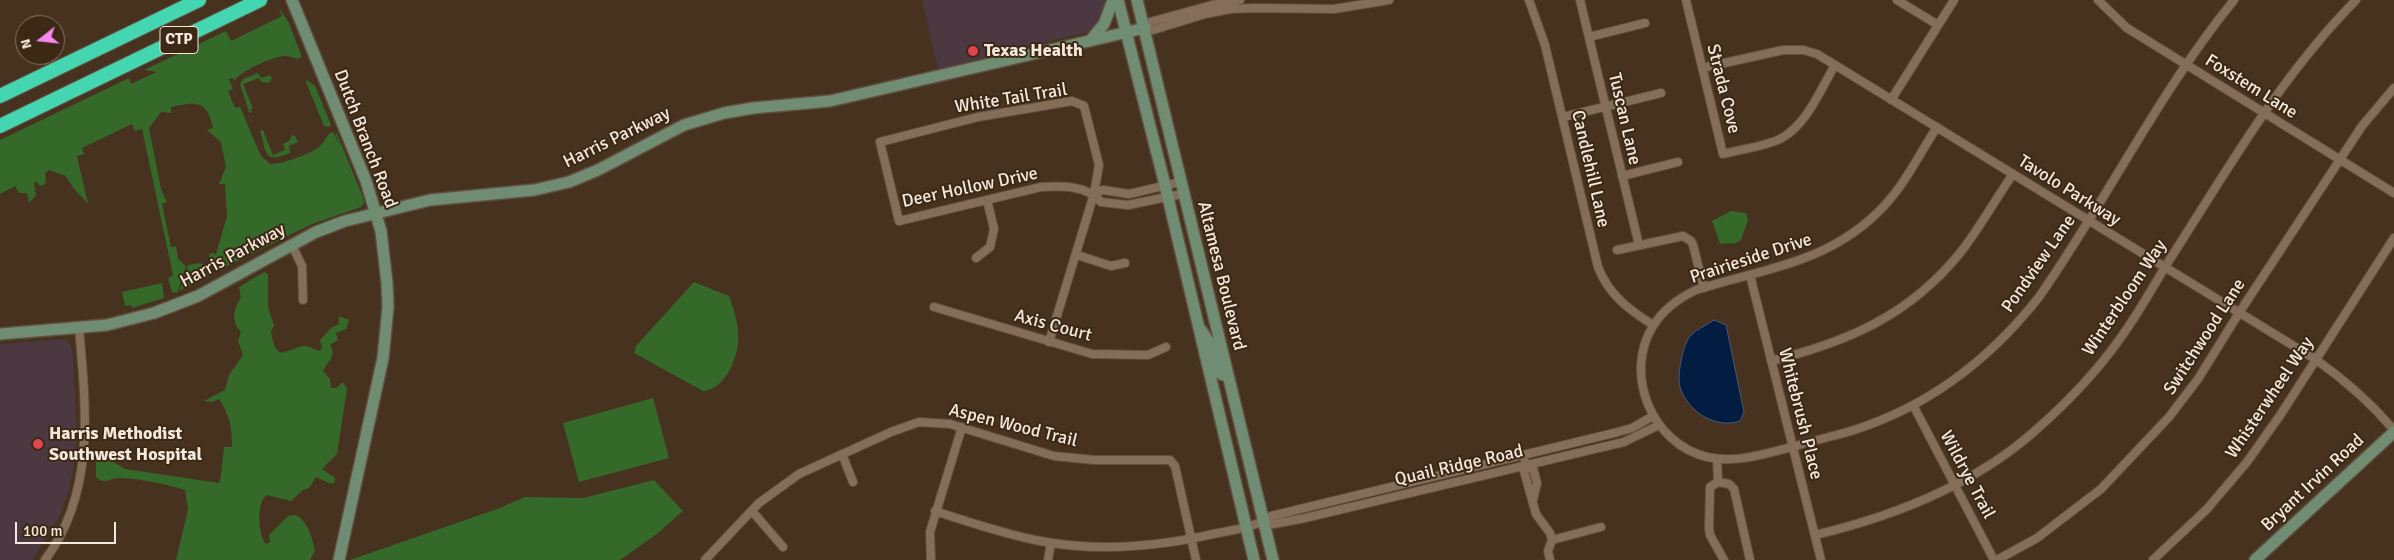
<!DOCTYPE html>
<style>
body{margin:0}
#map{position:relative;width:2394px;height:560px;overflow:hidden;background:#46321f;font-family:Signika,sans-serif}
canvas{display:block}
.north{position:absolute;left:15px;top:15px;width:50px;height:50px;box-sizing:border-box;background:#3b2815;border:1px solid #857465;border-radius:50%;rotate:254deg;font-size:14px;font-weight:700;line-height:20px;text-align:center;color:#f4e7dc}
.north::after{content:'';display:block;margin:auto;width:18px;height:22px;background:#f788ec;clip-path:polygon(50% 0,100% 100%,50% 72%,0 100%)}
.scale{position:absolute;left:15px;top:522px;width:101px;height:22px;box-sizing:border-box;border:2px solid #f4e7dc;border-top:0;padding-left:6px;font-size:15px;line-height:18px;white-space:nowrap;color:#f4e7dc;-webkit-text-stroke:4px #3b2815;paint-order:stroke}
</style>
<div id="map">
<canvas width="2394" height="560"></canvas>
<div class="north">N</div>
<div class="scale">100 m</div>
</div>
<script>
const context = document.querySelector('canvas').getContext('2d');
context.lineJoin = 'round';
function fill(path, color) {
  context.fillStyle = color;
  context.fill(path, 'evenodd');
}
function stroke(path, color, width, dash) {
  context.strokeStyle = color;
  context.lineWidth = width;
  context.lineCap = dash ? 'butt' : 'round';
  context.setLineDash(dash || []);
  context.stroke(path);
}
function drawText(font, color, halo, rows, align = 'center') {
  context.font = font + ' Signika,sans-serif';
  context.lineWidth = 4;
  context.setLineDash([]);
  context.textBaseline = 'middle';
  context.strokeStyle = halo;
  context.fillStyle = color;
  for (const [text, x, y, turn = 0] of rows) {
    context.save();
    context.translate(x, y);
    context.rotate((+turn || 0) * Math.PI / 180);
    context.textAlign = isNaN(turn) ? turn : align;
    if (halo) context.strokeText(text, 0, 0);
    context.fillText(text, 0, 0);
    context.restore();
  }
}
const medical = new Path2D(`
 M922,0h184l1,6 -4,14 -15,12 -150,37z
 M66,339l6,9 5,83 -2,27 -5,28 -10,29 -28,45h-32v-216z`);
const green = new Path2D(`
 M278,7l10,14 14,36 -5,2c-3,-1 -7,-3 -11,-3 -11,-1 -47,16 -52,25l-1,-3 -4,1 4,10 -5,2 7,17 5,-1 21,49 9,8c10,1 43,-11 50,-18 6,-5 5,-11 13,-14l9,17 -7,-16 2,1 26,63 1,5 -3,5 -49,17 -95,47 -8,-14 1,-4 6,1 11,-38 -2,-29v-3h-6l7,-17 -5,-25 -14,-12 6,-2c-6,-29 -18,-26 -42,-21v6l-10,-1 -12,16 12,61 6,13 -5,2 9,43 5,-1 2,13 8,7 -9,27 -5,-1 -4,-14 5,-3 -31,-146 -7,2 -3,-7 -50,24 2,6 -7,2 11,48c-8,-10 -17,-17 -22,-28l-17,-6 -4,3c1,5 3,12 -5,13l-4,-5 -2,2 2,12 -7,8 -2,-10h-8l-4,-7 -15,8v-54l129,-62 2,6 26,-12 -13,-2 82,-39 5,10 51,-25z
 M258,73l3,5 9,-3 2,3 -3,5 -8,-1 -2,-4 -16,6 10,24 -2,2 1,3 -3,-1 -9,-28 3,-5z
 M307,80l8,6 16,39 -2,2 -5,-1 -18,-44z
 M263,130l10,25 12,-5 -2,-6 6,-3 3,-6 3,1 3,6 -9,4 1,7c-27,11 -23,0 -30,-22z
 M1731,211l15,2 2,7 -7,20 -5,3 -16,1 -8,-23z
 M200,263l4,2 5,11 -30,15 9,-26z
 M264,272l4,2v32l6,20 -3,5c5,36 16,16 34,15 6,0 9,4 15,5l2,-4 -2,-7 12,-13 7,-3v-8l10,4 -3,9 -10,4 2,7 -8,5c7,11 -2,16 -7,26l7,8 1,9h5l7,-6 4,7 -10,65 -15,15 13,9v4l-4,2 -15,-7 -7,11 -6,2 -12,11 -24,-6c-11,6 -9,41 -1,49l4,-2 -1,-7 19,-19 7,-1c12,4 18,24 20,36l-5,9h-134l12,-50 -3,-20c-19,-6 -43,-11 -64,-12 -11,-1 -15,8 -25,-1v-16l11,-3 18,11 94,14 2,-8 3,-28h8c0,-19 -2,-32 -13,-48l-7,3 -8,-1 21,-11 4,-15 14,-20 -5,-14 3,-9c-10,-10 -8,-23 0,-34l-2,-11z
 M694,282l35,14c4,12 9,25 9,38 2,20 -12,56 -35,57l-69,-38 2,-7z
 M162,283l2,15 -32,10 -1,-3 -6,1 -3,-14z
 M653,398l16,60 -90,24 -16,-59z
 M654,480l29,31 -26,23 -37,26h-270l147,-51 28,-12 58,1z`);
const water = new Path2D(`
 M1714,320l12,5 18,87 -4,9c-24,8 -50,-8 -59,-31 -4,-10 -1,-24 1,-34 2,-7 4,-16 9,-21 6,-6 16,-10 23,-15z`);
const street = new Path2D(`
 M1240,0l-28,5 -62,17 -5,6 8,2 52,-16 25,-5 24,-1 80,1 55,-9
 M1529,0l16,45 53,222c11,28 30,42 55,58
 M1580,0l59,245
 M1686,0l37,154c19,-5 40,-7 57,-15 27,-14 40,-49 55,-74
 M1897,0l41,25
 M2098,0l29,28 267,165
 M1589,37l56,-14
 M1702,68l81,-18h20l14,4 498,305c30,21 55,43 79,71
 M1891,100l63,-100
 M1563,117l98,-24
 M1937,127c-17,26 -32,57 -53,79 -53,57 -119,62 -188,84 -17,8 -33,20 -43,36 -30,48 -1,118 54,131 31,7 59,-4 89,-11 19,-6 39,-10 58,-16 75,-24 137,-72 185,-133 68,-97 120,-205 195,-297
 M1622,176l56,-14
 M1094,194l9,-4 26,4 51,-12
 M292,245l10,21 1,34
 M1617,250l66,-14 8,5 2,4 11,43
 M1077,255l34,11 14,-3
 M976,258l14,-11 4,-18 -7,-29
 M1750,275l71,285
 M934,307l158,47 56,1 18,-8
 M1049,342l45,-148 5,-29 -15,-59 -12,-5 -94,16 -98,25 19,79 142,-34c21,-1 46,-2 60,15l27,3 54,-11
 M1771,361c76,-19 138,-45 189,-108 19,-24 35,-53 53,-79
 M1913,405l81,155
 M842,454l11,28
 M1717,459l1,23
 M1525,462l1,6 -2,3 12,43 14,19 2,7 -4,11 2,9
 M1526,468h7l4,15 -4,17
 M752,511l31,36
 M935,511c33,11 66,22 100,29 57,12 121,7 178,-6 19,-4 42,-6 58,-18l343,-83 18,-5 21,-12
 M1263,522l10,2 32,-6 319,-76 35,-17
 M1815,535c80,-19 160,-50 222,-106 33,-29 63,-61 87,-96 17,-24 31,-50 46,-74 58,-90 110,-182 186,-259
 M1552,540l49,-13
 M45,560c51,-68 41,-153 34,-232
 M705,560l54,-57 40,-29 92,-42 28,-10 31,2 104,32 40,4h76l5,6 21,94
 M931,560l-1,-28 32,-105
 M1048,560l3,-17
 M1724,560l-14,-25 -1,-7 1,-41 8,-5 11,2 5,5 16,71
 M1997,560l40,-22 64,-49 68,-72 29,-38 41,-66 123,-187 32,-38
 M2153,560l54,-51 40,-47 34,-48 113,-176`);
const secondary = new Path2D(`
 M292,0l74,181 15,50 6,52 1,24 -5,51 -44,202
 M1118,0l47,185 89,375
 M1137,0l136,560
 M1090,41l14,-17 9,-24
 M1201,330l10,15 7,27 5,3
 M0,334l107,-9 47,-12 44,-17 118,-64 29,-11 85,-21 104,-10 35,-8 29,-12 86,-45 40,-12 29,-5 77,-7 315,-73
 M2255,560l139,-128`);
const highway = new Path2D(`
 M0,96l199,-96
 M0,126l260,-126`);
const markers = [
 [973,51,6,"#e0444e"],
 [38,444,6,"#e0444e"]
];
const shields = [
 [179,40,38]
];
const shieldNames = [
 ["CTP",179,40]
];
const poiNames = [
 ["Texas Health",984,51],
 ["Harris Methodist",49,434],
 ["Southwest Hospital",49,455]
];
const streetNames = [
 ["Foxstem Lane",2251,87,32],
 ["Strada Cove",1723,89,76],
 ["White Tail Trail",1011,99,-9],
 ["Tuscan Lane",1624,119,77],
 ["Harris Parkway",617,138,-26],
 ["Dutch Branch Road",365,139,69],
 ["Candlehill Lane",1590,169,77],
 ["Deer Hollow Drive",970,188,-12],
 ["Tavolo Parkway",2069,191,32],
 ["Harris Parkway",233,256,-28],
 ["Prairieside Drive",1751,259,-18],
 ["Pondview Lane",2039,264,-55],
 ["Altamesa Boulevard",1221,276,76],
 ["Winterbloom Way",2125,298,-56],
 ["Axis Court",1053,326,15],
 ["Switchwood Lane",2205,337,-57],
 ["Whisterwheel Way",2270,398,-56],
 ["Whitebrush Place",1800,414,76],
 ["Aspen Wood Trail",1013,426,14],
 ["Quail Ridge Road",1459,466,-13],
 ["Wildrye Trail",1967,475,62],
 ["Bryant Irvin Road",2313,483,-43]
];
fill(medical, '#4c3840');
fill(green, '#35692a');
fill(water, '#031c41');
stroke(water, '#4b5970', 1);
stroke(street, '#604f3e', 10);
stroke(secondary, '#604f3e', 14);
stroke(highway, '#604f3e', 16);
stroke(street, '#846e59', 8);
stroke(secondary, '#708d73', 11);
stroke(highway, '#43d6b0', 14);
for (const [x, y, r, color] of markers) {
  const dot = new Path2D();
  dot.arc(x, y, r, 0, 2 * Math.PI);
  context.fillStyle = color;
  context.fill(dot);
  stroke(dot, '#3b2815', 2);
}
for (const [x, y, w] of shields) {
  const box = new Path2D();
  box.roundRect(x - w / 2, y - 13.5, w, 27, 4);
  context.fillStyle = '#3b2815';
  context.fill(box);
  stroke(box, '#f4e7dc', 1);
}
drawText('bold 16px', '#f4e7dc', null, shieldNames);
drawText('bold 18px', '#f4e7dc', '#3b2815', poiNames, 'left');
drawText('18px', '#f4e7dc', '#3b2815', streetNames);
</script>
